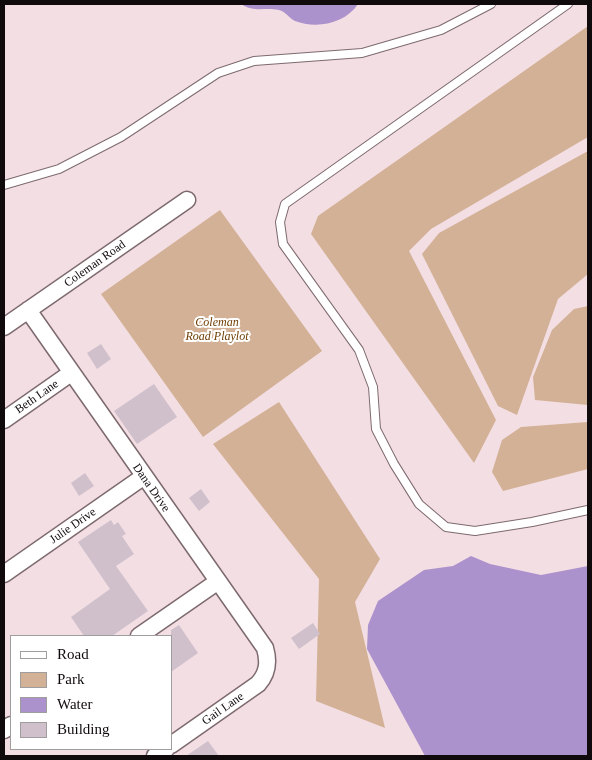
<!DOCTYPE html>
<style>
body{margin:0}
#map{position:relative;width:592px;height:760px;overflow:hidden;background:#f3dee3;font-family:Georgia,serif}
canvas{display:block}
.frame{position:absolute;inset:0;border:5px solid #110a0c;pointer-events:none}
.legend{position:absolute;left:10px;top:635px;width:162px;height:115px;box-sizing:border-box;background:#fff;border:1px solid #a09d9e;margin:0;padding:6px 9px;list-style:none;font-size:15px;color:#110a0c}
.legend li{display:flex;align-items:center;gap:10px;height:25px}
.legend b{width:25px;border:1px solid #a09d9e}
</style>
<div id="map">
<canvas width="592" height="760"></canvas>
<div class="frame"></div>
<ul class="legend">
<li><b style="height:6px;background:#fff"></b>Road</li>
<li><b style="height:14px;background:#d3b196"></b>Park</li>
<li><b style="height:14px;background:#ac92cc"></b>Water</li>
<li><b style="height:14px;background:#d0c0cc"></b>Building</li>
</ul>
</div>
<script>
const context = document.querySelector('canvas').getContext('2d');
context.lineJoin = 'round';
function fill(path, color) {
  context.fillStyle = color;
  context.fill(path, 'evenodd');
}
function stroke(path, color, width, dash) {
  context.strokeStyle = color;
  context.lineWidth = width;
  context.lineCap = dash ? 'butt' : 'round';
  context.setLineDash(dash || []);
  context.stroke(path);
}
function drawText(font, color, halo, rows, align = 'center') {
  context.font = font + ' Georgia,serif';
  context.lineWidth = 4;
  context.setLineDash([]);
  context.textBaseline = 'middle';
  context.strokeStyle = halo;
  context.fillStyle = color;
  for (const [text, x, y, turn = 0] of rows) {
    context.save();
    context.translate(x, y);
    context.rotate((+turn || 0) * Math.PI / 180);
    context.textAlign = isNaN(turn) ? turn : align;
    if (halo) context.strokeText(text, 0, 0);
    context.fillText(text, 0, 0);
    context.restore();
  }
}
const green = new Path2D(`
 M588,26v111l-157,92 -22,22 87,169 -22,43 -163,-229 7,-18z
 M588,151v123l-30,25 -41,116 -19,-9 -76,-152 17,-21z
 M220,210l102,141 -119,86 -102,-143z
 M588,306v99l-53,-5 -2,-23 19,-47 22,-21z
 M279,402l101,157 -25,43 30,126 -69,-27 3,-122 -106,-135z
 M588,422v47l-85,22 -11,-19 10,-32 19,-13z`);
const water = new Path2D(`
 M241,4h117c-13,20 -42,25 -63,17 -6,-3 -10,-10 -16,-11 -15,-3 -24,3 -38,-6z
 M471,556l19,8 51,11 47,-9v190h-163l-58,-107 1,-24 10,-24 46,-31 29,-4z`);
const building = new Path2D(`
 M101,344l10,15 -14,10 -10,-16z
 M154,384l23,33 -40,27 -23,-33z
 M85,473l9,13 -15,10 -8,-13z
 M201,489l9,13 -11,9 -10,-13z
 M111,520l3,5 4,-3 8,12 -4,2 12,18 -18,12 32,45 -36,25h-28l-13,-19 39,-28 -32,-47z
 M313,623l7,11 -21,15 -8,-11z
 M179,625l19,28 -27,19v-42z
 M208,741l11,15h-33z`);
const lane = new Path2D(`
 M568,4l-283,200 -5,18 3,22 76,106 14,37 3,42 18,35 25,40 27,23 29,4 57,-9 56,-12
 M4,185l55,-16 62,-32 97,-64 36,-12 108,-8 79,-23 50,-26`);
const street = new Path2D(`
 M28,310l237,338c4,14 3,25 -7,36l-87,61
 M4,327l183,-127
 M4,420l67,-47
 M4,574l139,-97
 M139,636l78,-54
 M4,730l7,-5
 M155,756l11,-7`);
const streetNames = [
 ["Coleman Road",95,264,-35],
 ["Beth Lane",37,397,-35],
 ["Dana Drive",151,488,55],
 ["Julie Drive",73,526,-35],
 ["Gail Lane",223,709,-35]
];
const parkNames = [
 ["Coleman",217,323],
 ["Road Playlot",217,337]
];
fill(green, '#d3b196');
fill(water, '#ac92cc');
fill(building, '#d0c0cc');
stroke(lane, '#7d6a6e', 10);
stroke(street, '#7d6a6e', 19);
stroke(lane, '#fff', 8);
stroke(street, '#fff', 16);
drawText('12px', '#110a0c', '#fff', streetNames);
drawText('italic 12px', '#6e3d03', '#fff', parkNames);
</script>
